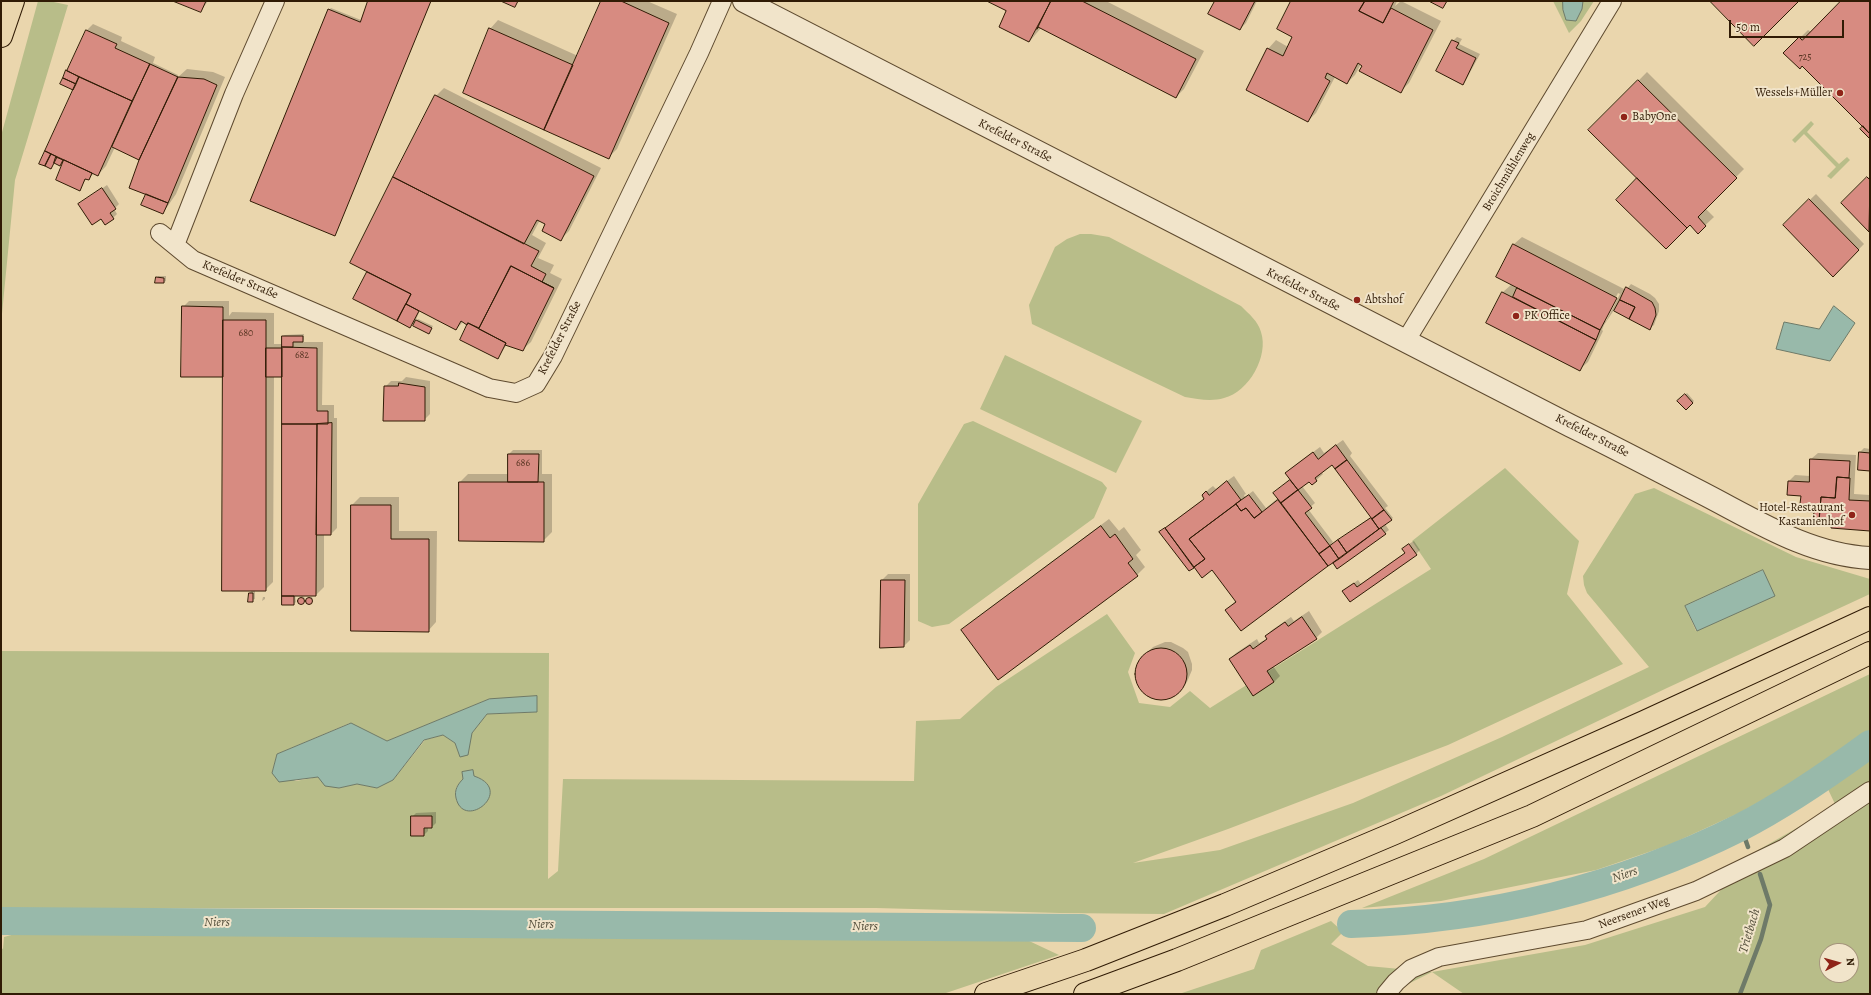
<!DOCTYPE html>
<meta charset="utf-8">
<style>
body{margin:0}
#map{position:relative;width:1871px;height:995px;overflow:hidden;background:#ead6ad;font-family:Alegreya,serif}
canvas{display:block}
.frame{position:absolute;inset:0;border:2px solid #301b05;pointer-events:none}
.north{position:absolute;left:1819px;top:943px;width:40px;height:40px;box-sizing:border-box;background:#f1e4ca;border:1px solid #a4947b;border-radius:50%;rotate:84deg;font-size:11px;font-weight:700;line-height:16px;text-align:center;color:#301b05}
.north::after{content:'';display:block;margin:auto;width:14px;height:18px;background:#8f2418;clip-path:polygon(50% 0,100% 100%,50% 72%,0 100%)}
.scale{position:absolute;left:1729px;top:20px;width:115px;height:18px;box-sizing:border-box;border:2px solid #301b05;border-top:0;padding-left:5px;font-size:12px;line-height:14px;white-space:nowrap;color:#301b05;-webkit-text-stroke:3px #f1e4ca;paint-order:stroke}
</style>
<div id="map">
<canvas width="1871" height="995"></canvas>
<div class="frame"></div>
<div class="north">N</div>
<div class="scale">50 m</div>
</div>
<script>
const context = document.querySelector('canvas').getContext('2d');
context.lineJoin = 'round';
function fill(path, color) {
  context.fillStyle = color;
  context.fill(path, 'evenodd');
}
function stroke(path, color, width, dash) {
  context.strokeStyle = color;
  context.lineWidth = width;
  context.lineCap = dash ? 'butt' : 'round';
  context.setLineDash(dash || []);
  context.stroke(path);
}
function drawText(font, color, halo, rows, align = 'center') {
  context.font = font + ' Alegreya,serif';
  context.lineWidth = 4;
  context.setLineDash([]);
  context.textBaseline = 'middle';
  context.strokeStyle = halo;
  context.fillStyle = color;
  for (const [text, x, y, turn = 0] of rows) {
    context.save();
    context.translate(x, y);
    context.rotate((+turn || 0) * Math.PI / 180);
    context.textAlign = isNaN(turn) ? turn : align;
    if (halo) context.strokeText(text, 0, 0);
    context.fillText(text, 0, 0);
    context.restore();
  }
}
const green = new Path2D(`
 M38,1h11l19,4 -53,175 -14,144v-188z
 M1553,1h41l-13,20 -12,12z
 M1811,121l3,3 -7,8 32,32 8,-7 3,3 -19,19 -4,-3 9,-9 -32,-33 -9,9 -3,-3z
 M1080,234h11l18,3 132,69c8,8 17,15 20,26 8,24 -12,60 -37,66 -13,4 -26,1 -39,-1l-153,-73 -3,-19 26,-58 12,-8z
 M1005,355l137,66 -26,52 -136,-64z
 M973,421l129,61 5,6 -13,30 -145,106 -17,3 -14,-6v-117l46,-80z
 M1505,468l74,73 -12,53 56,70 -175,81 -220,84 -95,34 87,-13 133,-47 149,-66 147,-70 -62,-74 -3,-8 -1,-9 52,-82 19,-6 142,69 74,22v15l-203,94 -226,108 -277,118 -104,-1 -184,-5h-875v-257l548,2 -1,226 10,-8 5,-92 351,2 2,-60 44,-2 36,-32 111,-73 28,39 -7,19 11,31 31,4 20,-16 20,17 221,-139 -19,-28zM1763,570l11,26 -78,35 -11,-25zM489,699l48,13 -50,2 -15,19 -12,24 -5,-14 -12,-8 -18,5 -32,40 -16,8 -20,-4 -18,4 -17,-8 -4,-3 -22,4 -24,-8 5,-19 73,-31 37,18zM474,776c9,3 14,7 16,16l-33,9c-5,-15 4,-22 17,-25zM411,816h21v11l-8,1v8h-13z
 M1870,674v61l-42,28 -87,49 -72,33 -73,25 -155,31 -79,7 122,-49z
 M1870,751v243h-406l-32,-22 -30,15 -6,7h-217l75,-25 7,-19 70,-29 12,11 -12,12 37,22 64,6 153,-27 120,-38 28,-30 18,-8 2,-16 58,-33 24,-16 -9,-19zM1827,951h24v24h-24z
 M26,931l280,3 596,-1 125,7 32,15 -116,39h-942v-46l2,1 1,-12z`);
const water = new Path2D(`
 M1563,1h20l-1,8 -6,12 -10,-1 -3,-10z
 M1834,306l21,17 -25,38 -54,-12 8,-27 35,7z
 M1763,570l12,26 -78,35 -12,-25z
 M537,696v16l-50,2 -15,19 -4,22 -8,2 -5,-14 -12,-8 -19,5 -31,40 -16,8 -20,-4 -18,4 -14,-2 -7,-9 -39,5 -7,-9 5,-19 74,-31 36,18 102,-42z
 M473,770l1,6c42,14 -10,56 -18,22 -2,-8 2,-14 7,-19l-1,-7z`);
const shadow = new Path2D(`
 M176,1h32l-7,10z
 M369,1h62l-96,234 -6,-225 2,-2 30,12z
 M602,1h45l30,13 -60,135 -8,8 -119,-128 8,-9 80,36z
 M989,1h117l98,50 -20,38 -8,8 -135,-69 -11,13 -29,-15 7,-15z
 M1212,1h45l-11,22 -6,6z
 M1292,1h105l-2,5 6,-5 40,20 -32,62 -8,8 -40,-27 -6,11 -8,8 -12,-6 -19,36 -8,8 -40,-72 8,-9 12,7 6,-11z
 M1842,1h28v137l-6,-12 -62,-61 -17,-12 23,-23 3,2z
 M93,24l29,13 -1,4 34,16 -2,6 25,12 -1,3 10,-9 26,3 12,5 -49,117 -13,19 -16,-18 -6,-36 -26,-12 -9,19 -8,9 -4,-2 -5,6 -2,-1 -8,11 -22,-10 8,-19 -5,5 -14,-13 28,-62 -13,-6 26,-54z
 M1457,37l5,2 -3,5 21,10 -14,26 -3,4 -10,-43z
 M1647,72l97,97 -39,39 9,9 -16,15 -59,-54 -49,-48z
 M444,88l157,80 -32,63 -8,8 -14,-15 -7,-4 -8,15 14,8 -8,15 16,7 -4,8 12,6 -31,63 -9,8 -15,-6 -9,14 -37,-19 9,-18 -7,1 -7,7 -36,-19 -5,12 -5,4 -56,-27 15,-28 67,-175z
 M1870,176v53l-1,1 -27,-27z
 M107,185l12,19 -5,5 3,5 -4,4h-12l-21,-14z
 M1816,194l48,50 -31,32 -49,-51z
 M1522,237l104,53 5,-6 19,10 5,4 4,6v7l-5,14 -4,3 -36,-18 -10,15 -2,5 1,1 -15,31 -9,8 -91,-47 15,-31 9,-8 1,-39zM1618,293l2,1 -14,27h-2z
 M158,276h8v5l-2,1 -7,-4z
 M189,301h40v15l3,-4 42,1v31h9v-8l2,-1 19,-1v6l-2,2h21l-1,63h12v13h3v110l-6,6h-7v53l-8,8h-21l1,7 -2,2 -11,-228h-9l-1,206 -8,8h-10v9l-6,2 1,-8 2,-3 -28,-214 -41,-69z
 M418,319l15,7 -3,5 -14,-10z
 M406,377l24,4v33l-6,6 -39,-33 6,-6h11z
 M1687,393l7,8 -8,8 -7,-8z
 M1343,440l9,13 -2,3 38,50 -3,2 8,10 -8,6 4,6 -51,38 -5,-6 -5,2 -87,65 -14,-19 9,-10 -23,-31 -19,-3 -5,4 -24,-42 40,-30 -2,-3 6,-6 4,-3 3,3 18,-13 12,18 -2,1 1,2 8,-6 13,17 12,-10 -4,-5 17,-14 -5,-6 7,-6 27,-20 4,6zM1332,464l39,53 -42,30 4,-5 -25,-33 7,-6 -13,-17 7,-6 3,4 11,-10 -2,-2zM1240,500l-3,5h-3z
 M1864,448l6,1v21l-10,-18z
 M513,450h29v24h10v58l-9,9 -83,-59 8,-8h41v-20z
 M1818,453l38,2 -2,39 16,1v35l-55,-11v-8l-26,-30 6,-6 15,1 1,-17z
 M360,497h39v34h38l-1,91 -8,9 -76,-126z
 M1109,519l10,12 5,-4 17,23 -5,5 9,12 -8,8 -175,55 9,-8z
 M1414,541l6,9 -4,4 -66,47 -3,-13 11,-8 3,4 45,-32 1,-7z
 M888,574h22v66l-6,6 -22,-66z
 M302,596l3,2 -4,5 -3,-3z
 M263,597h2v2l-3,2z
 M309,597h3l1,3 -5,3 -2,-2z
 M1309,611l13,21 -6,6 -43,28 7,10 -6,6 -44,-23 6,-6 21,-14 2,4 9,-5 -2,-2 6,-6 19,-13 3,4z
 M1165,642h6l12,6 5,4 4,12v6l-5,12 -6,7 -11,8 -12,1 -12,-5 -8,-10 -1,-13 5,-12 11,-11z
 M436,812v11l-4,4h-4v4l-4,4 -12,-18 4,-4z`);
const stream = new Path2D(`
 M1741,827l7,20
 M1740,994l21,-55 9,-34 -10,-31`);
const river = new Path2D(`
 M1,921l1081,7
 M1351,924c135,-4 268,-36 390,-97 45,-23 88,-53 129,-83`);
const building = new Path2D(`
 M173,1h33l-5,11z
 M368,1h63l-96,235 -85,-35 78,-192 32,13z
 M501,1h17l-3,6z
 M601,1h20l48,22 -60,136 -65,-29z
 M987,1h64l-22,41 -30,-15 7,-16z
 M1051,1h31l114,58 -20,39 -138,-71 -1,2z
 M1215,1h40l-15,29 -32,-16z
 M1291,1h74l-6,10 24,12 8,-15 42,22 -32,63 -42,-22 3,-5 -4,-3 -11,21 -20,-11 -2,5 5,3 -22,41 -62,-32 21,-42 16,8 9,-19 -15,-8z
 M1365,1h29l-11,22 -24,-12z
 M1429,1h18l-4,7z
 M1710,1h89l-45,45z
 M1841,1h29v133l-68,-68 -2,3 -17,-16 16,-16 3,3z
 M489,28l84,37 -29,65 -81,-37z
 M86,30l31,14 -2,4 35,16 -18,37 -65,-30z
 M1452,40l7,3 -3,5 20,10 -13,27 -27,-14z
 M150,64l28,13 -39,83 -27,-13z
 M66,70l13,7 -3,7 -13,-6z
 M79,77l53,24 -34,75 -53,-25z
 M178,77l26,2 13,6 -49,118 -39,-15 10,-28z
 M63,78l13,6 -3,6 -13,-6z
 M1638,80l99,98 -39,39 8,9 -8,8 -8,-9 -3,3 -99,-98z
 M435,95l159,81 -33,65 -19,-10 3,-7 -8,-4 -13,24 -131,-67z
 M1863,126l7,8v5l-10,-10z
 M45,151l6,3 -6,12 -6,-2z
 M51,154l6,3 -6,12 -6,-3z
 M56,157l7,3 -3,6 -6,-3z
 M64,160l28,13 -3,7 -4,-1 -5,12 -24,-11z
 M393,177l146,74 -8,15 15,8 -4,8 12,6 -43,-22 -32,62 -11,-5 -1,2 -6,-4 -5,9 -50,-26 5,-10 -61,-31z
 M1867,177l3,3 -1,52 -28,-29z
 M1637,178l50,50 -21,21 -50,-49z
 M102,188l14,21 -6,4 4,6 -9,6 -4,-6 -9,6 -14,-21z
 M146,194l22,9 -5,11 -22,-9z
 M1809,199l50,51 -26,27 -50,-52z
 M1513,244l104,54 -17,32 -104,-53z
 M511,266l43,22 -31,63 -18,-6 1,-2 -27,-14z
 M367,272l44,22 -14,27 -44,-22z
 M156,277l8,1v5h-9z
 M1626,287l26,15 3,6 1,7 -6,15 -21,-11 6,-12 -15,-7z
 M1517,288l83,42 -4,10 -83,-43z
 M1502,292l94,48 -16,31 -94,-48z
 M1620,300l15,7 -6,12 -15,-8z
 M406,304l13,7 -9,17 -13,-7z
 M182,306l41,1v70h-42z
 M223,320h43v271h-44z
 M416,320l16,8 -3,6 -16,-8z
 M468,323l38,20 -8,16 -38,-19z
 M282,336h21v6h-10v5h-11z
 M282,347l35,1v63h11v13h-46z
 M266,348h16v29h-16z
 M399,383l26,4v34h-42l1,-35h14z
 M1685,394l8,9 -7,7 -9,-9z
 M332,423l-1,112h-15l1,-111z
 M282,424h35l-1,172h-34z
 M1336,445l11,15 -12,9 -3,-4 -17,13 2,3 -5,4 -3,-3 -11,8 -13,-17 28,-21 5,7z
 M1859,452l11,1v18l-12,-1z
 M508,454h31l-1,28h-30z
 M1810,459l40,2 -1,17 -12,-1 -2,21 -14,-1 -2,23h-6l1,-8 -15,-1 2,-15 -14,-1 1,-14 21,1z
 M1347,460l37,50 -12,9 -37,-50z
 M1837,477l13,1 -1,22 21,1v30l-39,-3 1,-6h-13l2,-25 14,1z
 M1290,480l8,10 -17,13 -8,-10z
 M1227,481l14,19 -52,39 16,20 -11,8 -29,-39 39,-29 -2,-4 4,-4 3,4z
 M459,482h85v60l-85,-1z
 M1298,490l14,18 -7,5 25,33 -11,8 -38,-51z
 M1249,495l13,17 -8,6 -8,-10 -5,3 -5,-7z
 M1278,500l50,66 -87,65 -16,-21 11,-8 -24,-32 -10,8 -8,-11 11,-8 -16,-20 47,-35 5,7 5,-3 8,10z
 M351,505h40v34h38v93l-78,-1z
 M1384,510l8,10 -13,9 -7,-10z
 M1371,518l8,11 -32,24 -9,-13z
 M1101,526l9,12 5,-4 18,25 -5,4 10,13 -140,104 -37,-50z
 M1165,528l29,40 -5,3 -30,-39z
 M1381,528l5,6 -49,35 -4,-6z
 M1338,540l9,13 -8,6 -9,-13z
 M1409,544l8,11 -67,47 -8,-11 12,-8 3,4 48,-34 -3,-4z
 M1330,546l9,13 -11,7 -9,-12z
 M881,580h24l-1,67 -24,1z
 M249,593h4v9h-5z
 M282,596h12v9h-12z
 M297.5 601a3.5 3.5 0 1 1 7 0a3.5 3.5 0 1 1-7 0Z
 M305.5 601a3.5 3.5 0 1 1 7 0a3.5 3.5 0 1 1-7 0Z
 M1302,617l15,22 -50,32 7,11 -21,14 -24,-37 21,-14 3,4 14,-10 -2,-3 20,-14 3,4z
 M1135 674a26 26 0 1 1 52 0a26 26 0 1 1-52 0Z
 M411,816h21v12h-8v8h-13z`);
const minor = new Path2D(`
 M160,233l33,27 296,128 27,5 20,-9 17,-28 146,-303 23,-52
 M175,245l59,-151 41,-93
 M1405,342l207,-341
 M1386,994l10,-12 15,-13 28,-12 148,-27 109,-39 89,-43 85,-57`);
const tertiary = new Path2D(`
 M744,1c275,142 550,285 827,425 45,22 90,46 135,69 52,27 104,60 164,63`);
const primary = new Path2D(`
 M1,36l12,-35`);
const motorway = new Path2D(`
 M986,994l100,-34 139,-55 170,-72 249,-111 226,-104
 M1085,994l92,-34 355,-144 338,-163`);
const markers = [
 [1840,93,4,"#8f2418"],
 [1624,117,4,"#8f2418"],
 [1357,300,4,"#8f2418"],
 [1516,316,4,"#8f2418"],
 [1852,515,4,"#8f2418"]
];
const numberNames = [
 ["725",1805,58],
 ["680",246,334],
 ["682",302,356],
 ["686",523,464]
];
const poiNames = [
 ["Wessels+Müller",1832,93,"right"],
 ["BabyOne",1632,117],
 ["Abtshof",1365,300],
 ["PK Office",1524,316],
 ["Hotel-Restaurant",1844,508,"right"],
 ["Kastanienhof",1844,522,"right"]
];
const streetNames = [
 ["Krefelder Straße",1015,141,27],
 ["Broichmühlenweg",1509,172,-59],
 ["Krefelder Straße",240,280,23],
 ["Krefelder Straße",1303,290,27],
 ["Krefelder Straße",560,338,-63],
 ["Krefelder Straße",1592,436,27],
 ["Neersener Weg",1634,913,-20]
];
const waterNames = [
 ["Niers",1625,875,-19],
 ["Niers",217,923],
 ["Niers",541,925],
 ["Niers",865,927],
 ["Trietbach",1750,931,-73]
];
fill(green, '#b8bd89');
fill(water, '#98b9aa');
stroke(water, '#6e7a68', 1);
fill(shadow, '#0003');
stroke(stream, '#6e7a68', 4.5);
stroke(river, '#98b9aa', 28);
fill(building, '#d78b81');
stroke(building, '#301b05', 1);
stroke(minor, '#5e4a2f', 20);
stroke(tertiary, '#5e4a2f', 24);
stroke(primary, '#301b05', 24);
stroke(motorway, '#301b05', 24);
stroke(minor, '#f1e4ca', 18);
stroke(tertiary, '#f1e4ca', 22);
stroke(primary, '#ead6ad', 22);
stroke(motorway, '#ead6ad', 22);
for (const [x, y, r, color] of markers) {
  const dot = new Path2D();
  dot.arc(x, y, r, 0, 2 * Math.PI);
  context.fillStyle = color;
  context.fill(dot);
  stroke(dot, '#f1e4ca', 1.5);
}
drawText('10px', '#5a3724', null, numberNames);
drawText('12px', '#301b05', '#f1e4ca', poiNames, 'left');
drawText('12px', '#301b05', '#f1e4ca', streetNames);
drawText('italic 13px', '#4f4a37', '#f1e4ca', waterNames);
</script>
